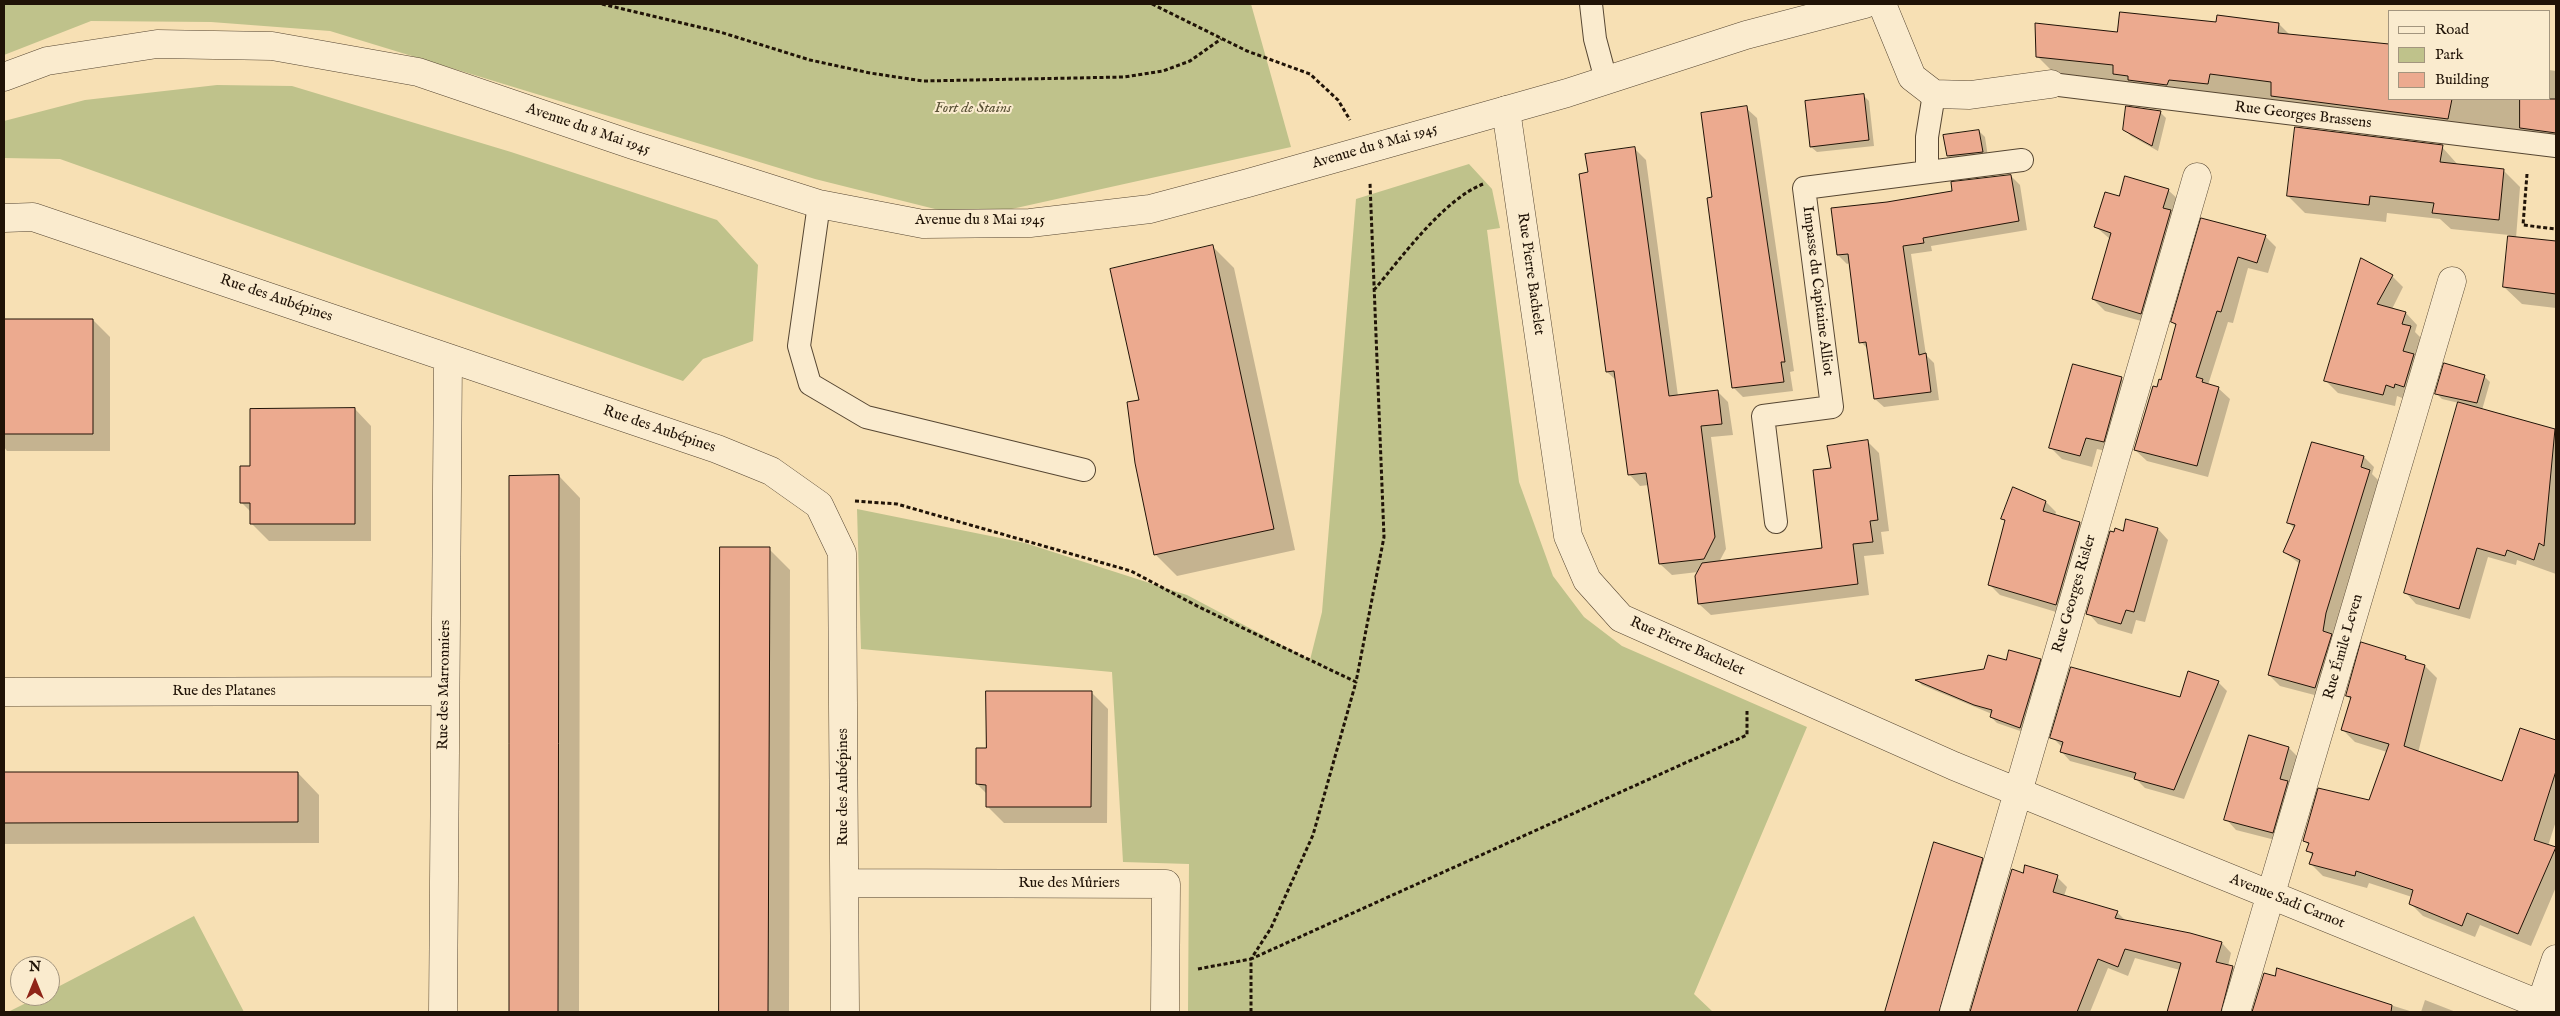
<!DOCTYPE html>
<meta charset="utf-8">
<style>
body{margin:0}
#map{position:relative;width:2560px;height:1016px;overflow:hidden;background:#f7e0b4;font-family:"IM FELL English",serif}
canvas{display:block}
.frame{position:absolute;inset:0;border:5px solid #201307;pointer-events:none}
.legend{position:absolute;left:2388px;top:10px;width:162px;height:90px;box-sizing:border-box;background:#faebce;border:1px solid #a3957e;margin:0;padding:6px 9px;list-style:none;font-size:15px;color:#201307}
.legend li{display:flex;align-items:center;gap:10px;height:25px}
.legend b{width:25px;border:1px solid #a3957e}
.north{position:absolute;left:10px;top:956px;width:50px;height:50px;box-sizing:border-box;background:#faebce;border:1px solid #a3957e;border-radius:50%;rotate:0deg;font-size:14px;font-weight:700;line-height:20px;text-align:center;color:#201307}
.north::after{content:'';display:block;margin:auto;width:18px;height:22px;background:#8f2418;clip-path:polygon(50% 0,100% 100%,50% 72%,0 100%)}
</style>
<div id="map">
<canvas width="2560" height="1016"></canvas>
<div class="frame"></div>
<ul class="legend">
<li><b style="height:6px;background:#faebce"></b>Road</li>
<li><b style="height:14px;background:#bfc28b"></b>Park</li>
<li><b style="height:14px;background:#ecaa8f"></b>Building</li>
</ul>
<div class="north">N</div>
</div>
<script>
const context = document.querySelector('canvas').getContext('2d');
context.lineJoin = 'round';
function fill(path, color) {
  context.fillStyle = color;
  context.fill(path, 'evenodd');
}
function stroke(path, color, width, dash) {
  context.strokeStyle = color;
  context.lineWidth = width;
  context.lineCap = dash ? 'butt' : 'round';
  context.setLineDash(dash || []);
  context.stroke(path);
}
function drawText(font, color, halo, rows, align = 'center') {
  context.font = font + ' "IM FELL English",serif';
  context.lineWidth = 4;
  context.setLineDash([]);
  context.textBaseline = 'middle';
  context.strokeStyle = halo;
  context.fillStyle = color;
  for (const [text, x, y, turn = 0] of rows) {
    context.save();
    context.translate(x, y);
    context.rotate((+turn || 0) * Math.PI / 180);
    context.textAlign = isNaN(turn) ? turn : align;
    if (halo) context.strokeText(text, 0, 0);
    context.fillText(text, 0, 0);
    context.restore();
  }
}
const green = new Path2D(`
 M4,4h1247l40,143 -320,71 -156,-39 -485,-148 -119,-9 -120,-1 -87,34z
 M217,85l75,1 219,66 206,68 41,45 -5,76 -50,18 -20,22 -623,-222 -56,-1v-37l81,-21z
 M1469,164l23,25 8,39 -13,2 32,252 34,94 31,41 38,29 185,81 -113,267 19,18h-525l1,-148 -66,-2 -11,-190 -251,-23 -4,-140 168,34 162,52 123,65 12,-48 34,-413z
 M194,916l50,96h-236l32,-16h10v-5z`);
const shadow = new Path2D(`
 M2218,23l61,1 11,11 99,64h160v-29l7,1v80l-263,-35 -16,-16 -46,-5 -2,10 -170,-27 -21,-21 80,-24z
 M1863,95l6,6 5,45 -57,6 -6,-5z
 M1746,108l11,10 37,253 -4,1 3,19 -50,6 -10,-10 -19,-189z
 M2160,112l6,6 -8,33 -27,-15 -6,-6z
 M1979,131l6,6 3,20 -34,5 -6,-6z
 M2442,147l17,19 44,4 17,17 -4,51 40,5v65l-34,-4 -18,-17 5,-52 -58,-6 -11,-10 -53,-6 -1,9 -81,-9 -17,-17z
 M1635,149l11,11 32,236 39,-5 11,11 5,33 -22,2 15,112 -7,13 104,-13 9,-80 35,-28 12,12 10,78 -8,1 3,22 -20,2 5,39 -158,20 -12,-11 -1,-32 -26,3 -12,-11 -11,-79 -9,1 -11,-12 -12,-93 -10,-9 -18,-199z
 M2011,176l9,9 7,45 -96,16 1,5 -21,3 15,101 8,8 5,37 -55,7 -9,-8 -7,-50 -7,-7 -11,-79 -3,1 -9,-9 50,-52 65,-11z
 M2168,190l12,11 -28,123 -47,-13 -12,-12 17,-60 -14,-12 24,-29z
 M2202,219l63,17 11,11 -8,26 -20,-5 -15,55 -5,-1 -20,63 10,3 12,11 -22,78 -61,-16 -12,-11 27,-69 14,-55 -4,-4z
 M1213,247l21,21 61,282 -118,26 -22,-22 -15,-153z
 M2392,276l11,11 -11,22 14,4 11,12 -2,7 7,7 -17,60 -8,-3 -2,10 -57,-13 -12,-12z
 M4,320h89l17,17v114h-103l-3,-4z
 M2074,366l48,13 12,11 -19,63 -18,-4 -5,18 -30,-8 -12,-12z
 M2484,376l6,6 -8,28 74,22v142l-39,-14 -1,5 -28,-8 -18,62 -54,-15 -10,-11 53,-190 -17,-4 -6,-6z
 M355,409l16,17v115h-102l-17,-17v-11l-11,-11 11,-34z
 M2312,444l52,13 10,10 -2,7 8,8 -44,142 -10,74 -46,-12 -11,-11 31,-111 -16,-12 11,-23 -6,-6z
 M559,476l21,22 -1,514h-69l1,-535z
 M2046,502l10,10 -1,3 25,8 10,10 -24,82 -66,-20 -10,-10 16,-63 -4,-4z
 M2127,521l31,8 10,11 -23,82 -9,-2 -4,14 -34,-10 -10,-11z
 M721,549h48l21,21 -1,442h-69z
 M2406,657l5,5 14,4 12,12 -19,75 84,30 18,-54 36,12v80l-8,25 8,4v37l-25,59 -51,-21 -5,12 -52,-21 -13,-13 2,-6 -43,-14 -2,5 -44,-12 -13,-13 3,-7 -5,-5 1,-6 -5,-4 66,-40 17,-49 -32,-10 -13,-13 9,-29 -4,-4z
 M2040,660l6,5 -20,68 -29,-10 -6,-6 1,-3 -70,-29 -4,-4 67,-11 22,-9z
 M2218,682l9,9 -43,108 -39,-11 -9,-9 -66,-18 -9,-10 1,-4 -10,-10 129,-38z
 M1091,692l17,17 -1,114h-103l-17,-17v-12l-10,-10 10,-35z
 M2289,748l10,10 -16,84 -47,-12 -10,-11z
 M4,773h294l21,22v48l-315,1z
 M1935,844l47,15 10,10 -42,143h-64z
 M2013,871l11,4 33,2 10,10 -3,9 53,16 9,9 96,22 9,10 -3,13 5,1 10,10 -9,35h-66l12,-42 -45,-12 -7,18 -20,-8 -18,44h-119z
 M2278,970l135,42h-159l11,-37 10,3z
 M2425,1000l31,12h-35z`);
const building = new Path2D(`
 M2120,12l96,10 1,-7 62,8 -1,10 111,11v55h63l-4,20 -177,-23v-14l-61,-8 -2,10 -39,-4 -2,5 -39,-5v-4l-15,-2v-9l-77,-8 -1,-34 82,9z
 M1864,94l5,46 -59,7 -5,-46z
 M2520,99h36v34l-36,-5z
 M1747,106l38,256h-4l3,20 -52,6 -25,-190 5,-1 -11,-84z
 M2126,106l35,5 -9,35 -29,-16z
 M2295,127l148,18 -3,17 64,7 -5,51 -67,-7 2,-10 -64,-7 -1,9 -82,-9z
 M1979,130l4,22 -36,4 -4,-21z
 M1635,147l34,249 49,-6 4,34 -21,2 14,111 -11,22 -45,5 -13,-91 -18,2 -14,-104 -8,1 -27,-198 9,-2 -3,-18z
 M2011,175l8,46 -96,17 1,5 -21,3 16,109 7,-2 5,39 -57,7 -8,-57 -7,1 -11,-89 -11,1 -6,-47 56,-6 65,-11 -1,-9z
 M2125,176l44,13 -6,19 8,2 -30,104 -49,-15 19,-66 -17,-6 11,-35 14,4z
 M2201,218l65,17 -9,28 -19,-6 -17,55 -4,-1 -21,66 7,2 -1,3 17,5 -22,79 -63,-16 19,-64 4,1 2,-8 2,1 15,-56 -5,-2z
 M2508,236l48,5v53l-53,-7z
 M1213,245l61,284 -120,26 -19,-92 -8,-61 12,-2 -29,-131z
 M2361,258l32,17 -16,29 29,8 -4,12 9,2 -8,25 11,3 -10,33 -9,-3 -1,4 -8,-3 -3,10 -59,-14z
 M4,319h89v115h-89z
 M2444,363l41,12 -8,28 -42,-9z
 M2073,364l49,13 -18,65 -18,-4 -6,18 -31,-8z
 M2458,402l97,27 -11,117 -5,-3 -5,17 -27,-10 -2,6 -28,-8 -18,61 -55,-16z
 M355,408v116h-105v-21h-10v-37h10v-57z
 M1868,440l10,80 -8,1 3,21 -20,2 5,40 -160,20 -3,-28 7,-13 120,-15 -9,-78 18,-2 -4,-22z
 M2312,442l52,14 -3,11 9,3 -44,143 -3,18 9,3 -17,54 -47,-13 32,-115 -17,-8 12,-27 -8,-2z
 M559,475l-1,537h-49v-536z
 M2013,487l33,14 -3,10 37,11 -24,83 -68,-20 17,-65 -4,-1z
 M2126,519l32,9 -24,84 -8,-2 -5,14 -35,-10 24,-83 4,1 1,-4 8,3z
 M720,547h50l-2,465h-49z
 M2361,642l45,14 -1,3 20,6 -21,81 98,35 18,-53 36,12v31l-22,69 22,7 -38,87 -51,-21 -5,13 -53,-22 4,-14 -57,-19 -1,5 -46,-12 4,-11 -7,-2 3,-8 -6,-2 15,-53 51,12 20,-56 -48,-14 10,-33 -5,-1z
 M2009,650l32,9 -21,69 -30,-11 2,-7 -18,-5 -59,-25 69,-11 4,-14 18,5z
 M2071,667l109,30 8,-26 31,10 -45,109 -40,-11 2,-6 -76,-21 3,-10 -13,-4z
 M986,691h106l-1,116h-105v-22l-10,-1v-36h10z
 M2249,735l40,12 -9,32 8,2 -15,52 -49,-13z
 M4,772h294v50l-294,1z
 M1934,842l49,16 -44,154h-54z
 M2025,865l33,10 -5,17 65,19 -3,7 75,15 32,9 -6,20 17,4 -12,46h-54l14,-49 -56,-14 -7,18 -20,-8 -21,53h-107l42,-143 11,4z
 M2277,968l115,37 -1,7h-139l12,-39 11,3z`);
const path = new Path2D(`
 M602,4l118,28 90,28 60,13 53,8 201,-4 39,-6 27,-10 31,-22
 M1152,4l95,47 63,23 28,26 12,20
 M2527,174l-4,51 33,4
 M1374,290c28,-33 69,-90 109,-106
 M855,501l42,3 234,67 68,36 157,75 28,-145 -14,-354
 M1198,969l53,-10 20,-31 42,-93 43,-153
 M1251,1012v-53l496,-224v-24`);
const service = new Path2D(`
 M1591,4l4,35 11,41
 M2051,84l505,62
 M1927,172v-35l7,-43
 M819,204l-20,142 11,38 56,33 218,53
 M1776,522l-13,-106 69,-9 -28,-219 218,-28`);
const minor = new Path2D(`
 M1882,4l30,73 22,17 36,1 81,-11
 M1506,110l62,426 19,44 34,38 333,148 602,245
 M4,218l29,-1 684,232 54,22 48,34 23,48 3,459
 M4,692l441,-1
 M845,883l321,1 -1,128
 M443,1012l5,-654
 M1954,1012l243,-835
 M2236,1012l216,-731
 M2538,1012l18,-53`);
const tertiary = new Path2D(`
 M4,77l43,-16 110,-17 115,2 146,26 215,73 186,59 104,20 107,-1 120,-14 98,-26 319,-90 179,-58 119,-31`);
const parkNames = [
 ["Fort de Stains",973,109]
];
const streetNames = [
 ["Rue Georges Brassens",2303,116,7],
 ["Avenue du 8 Mai 1945",588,130,19],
 ["Avenue du 8 Mai 1945",1375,147,-16],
 ["Avenue du 8 Mai 1945",980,221],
 ["Rue Pierre Bachelet",1530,274,82],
 ["Impasse du Capitaine Alliot",1817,291,83],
 ["Rue des Aubépines",276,299,19],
 ["Rue des Aubépines",659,430,19],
 ["Rue Georges Risler",2075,594,-74],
 ["Rue Pierre Bachelet",1687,647,24],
 ["Rue Émile Leven",2344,647,-74],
 ["Rue des Marronniers",445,685,-89],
 ["Rue des Platanes",224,692],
 ["Rue des Aubépines",844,787,-90],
 ["Rue des Mûriers",1069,884],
 ["Avenue Sadi Carnot",2287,902,22]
];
fill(green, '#bfc28b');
fill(shadow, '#0003');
fill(building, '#ecaa8f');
stroke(building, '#201307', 1);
stroke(service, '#564632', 24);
stroke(minor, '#564632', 29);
stroke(tertiary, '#564632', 29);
stroke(path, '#201307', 3, [4, 2.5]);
stroke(service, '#faebce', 22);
stroke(minor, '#faebce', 28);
stroke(tertiary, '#faebce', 28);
drawText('italic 15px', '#585035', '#faebce', parkNames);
drawText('15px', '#201307', '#faebce', streetNames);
</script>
